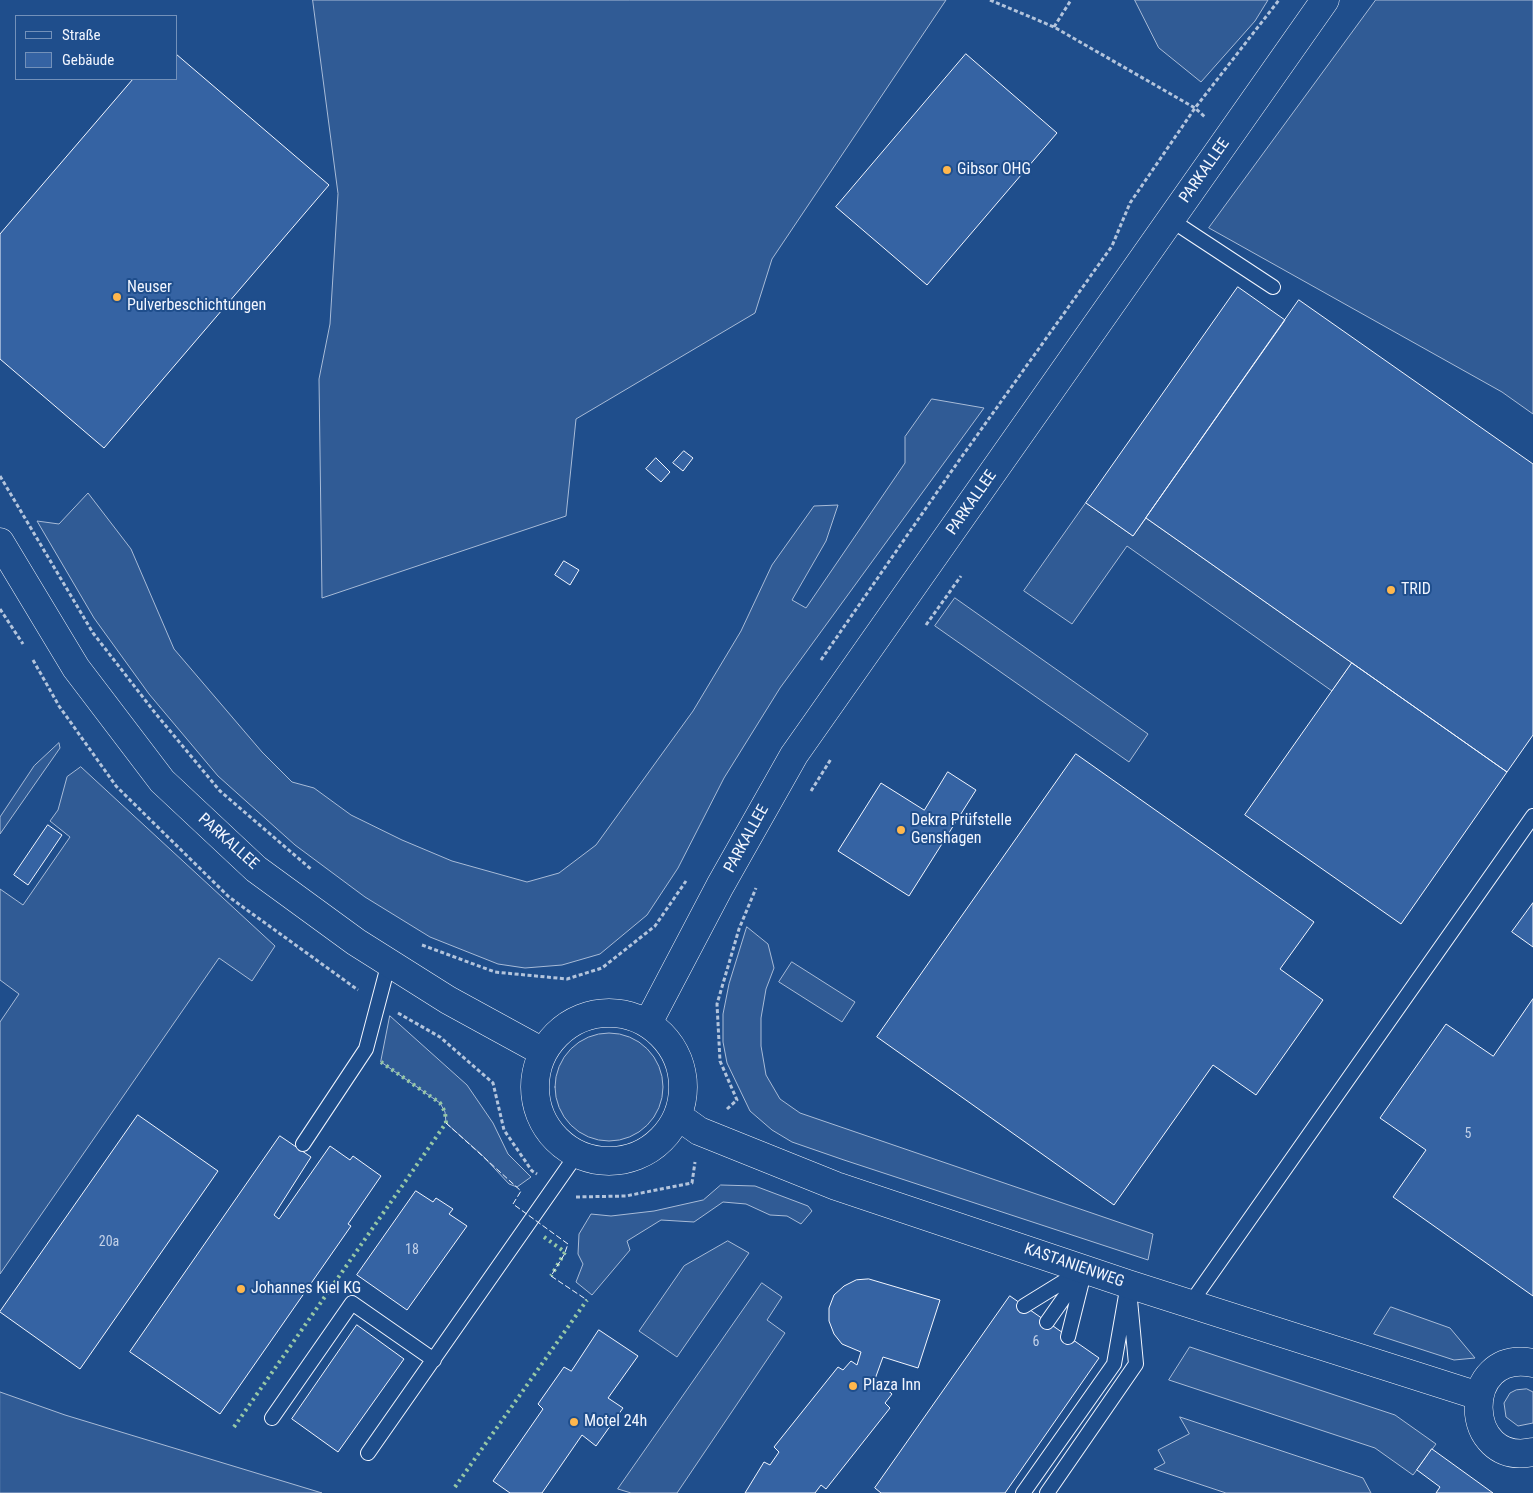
<!DOCTYPE html>
<meta charset="utf-8">
<style>
body{margin:0}
#map{position:relative;width:1533px;height:1493px;overflow:hidden;background:#1f4e8c;font-family:"Roboto Condensed",sans-serif}
canvas{display:block}
.legend{position:absolute;left:15px;top:15px;width:162px;height:65px;box-sizing:border-box;background:#1f4e8c;border:1px solid #7391ba;margin:0;padding:6px 9px;list-style:none;font-size:15px;color:#f2f6ff}
.legend li{display:flex;align-items:center;gap:10px;height:25px}
.legend b{width:25px;border:1px solid #7391ba}
</style>
<div id="map">
<canvas width="1533" height="1493"></canvas>
<ul class="legend">
<li><b style="height:6px;background:#1f4e8c"></b>Straße</li>
<li><b style="height:14px;background:#3563a3"></b>Gebäude</li>
</ul>
</div>
<script>
const context = document.querySelector('canvas').getContext('2d');
context.lineJoin = 'round';
function fill(path, color) {
  context.fillStyle = color;
  context.fill(path, 'evenodd');
}
function stroke(path, color, width, dash) {
  context.strokeStyle = color;
  context.lineWidth = width;
  context.lineCap = dash ? 'butt' : 'round';
  context.setLineDash(dash || []);
  context.stroke(path);
}
function drawText(font, color, halo, rows, align = 'center') {
  context.font = font + ' "Roboto Condensed",sans-serif';
  context.lineWidth = 4;
  context.setLineDash([]);
  context.textBaseline = 'middle';
  context.strokeStyle = halo;
  context.fillStyle = color;
  for (const [text, x, y, turn = 0] of rows) {
    context.save();
    context.translate(x, y);
    context.rotate((+turn || 0) * Math.PI / 180);
    context.textAlign = isNaN(turn) ? turn : align;
    if (halo) context.strokeText(text, 0, 0);
    context.fillText(text, 0, 0);
    context.restore();
  }
}
const built = new Path2D(`
 M313,0h633l-174,259 -17,54 -179,106 -10,97 -244,82 -3,-219 11,-55 8,-130z
 M1135,0h133l-13,21 -54,61 -42,-34z
 M1376,0h157v414l-31,-22 -293,-164z
 M932,399l52,9 -204,280 -56,90 -46,90 -31,47 -47,39 -38,11 -37,3 -27,-4 -68,-27 -65,-40 -70,-52 -77,-69 -69,-82 -55,-76 -57,-97 22,3 29,-31 43,56 43,100 88,103 30,30 22,6 37,27 51,25 50,21 75,21 32,-9 37,-28 97,-134 48,-80 31,-66 42,-59 24,-1 -12,36 -34,59 14,8 99,-145v-26z
 M1086,503l47,33 13,-18 206,145 -20,28 -205,-145 -55,78 -48,-33z
 M955,598l193,136 -19,28 -194,-136z
 M59,743l1,5 -60,86v-17l34,-51z
 M81,767l194,179 -23,35 -33,-23 -219,316v-252l19,-28 -19,-14v-91l23,16 47,-68 -20,-16 8,-11 9,-33z
 M747,927l21,17 6,24 -8,21 -5,29v28l5,29 14,24 20,14 353,121 -5,26 -304,-100 -52,-18 -20,-12 -22,-19 -23,-48 -4,-21v-28l6,-30z
 M792,962l63,40 -13,20 -63,-40z
 M390,1016l77,69 26,38 15,31 23,23 -14,10 -8,-3 -27,-29 -36,-32 -1,-11 -5,-9 -59,-41z
 M555 1087a54 54 0 1 1 108 0a54 54 0 1 1-108 0Z
 M721,1185l34,1 53,20 4,5 -11,13 -14,-8 -17,-1 -24,-11 -23,-2 -29,20 -33,-2 -34,21 3,9 -38,45 -16,-13 7,-18 -5,-10 1,-20 12,-20 20,2 43,-5 49,-11z
 M728,1241l21,12 -72,104 -38,-26 45,-65z
 M762,1283l20,14 -15,23 18,13 -108,160h-46l-13,-4z
 M1391,1307l59,21 25,30 -21,2 -80,-26z
 M1190,1347l205,68 41,29 -23,31 -38,-27 -206,-68z
 M1527,1389l6,3v31l-15,3 -12,-9 -2,-14 6,-10 6,-3z
 M0,1392l65,23 257,78h-322z
 M1180,1417l183,61 8,15h-145l-72,-24 11,-6 -7,-13 31,-16z`);
const building = new Path2D(`
 M176,54l153,131 -225,263 -104,-89v-125l133,-155h43z
 M966,54l91,79 -130,152 -91,-78z
 M1238,287l47,33 -152,216 -47,-33z
 M1299,300l234,164v271l-26,37 -361,-254z
 M684,451l9,7 -10,13 -10,-8z
 M656,458l14,14 -9,10 -15,-13z
 M564,561l15,9 -9,15 -15,-10z
 M1352,663l155,109 -106,152 -156,-109z
 M1076,754l238,168 -34,47 43,31 -67,95 -43,-30 -99,140 -237,-168z
 M948,772l28,18 -67,106 -71,-45 43,-68 43,27z
 M48,825l14,10 -34,50 -14,-10z
 M1533,903v44l-21,-15z
 M1533,999v297l-140,-99 33,-47 -46,-32 66,-94 47,32z
 M138,1115l80,56 -138,198 -80,-57z
 M280,1136l31,21 -37,58 5,4 51,-73 20,14 3,-4 28,20 -33,48 3,2 -131,188 -90,-62z
 M416,1191l17,11 3,-4 17,11 -4,5 18,12 -60,84 -50,-35z
 M869,1279l71,21 -22,68 -35,-11 -8,22 17,15 -7,9 5,5 -64,81 -5,-4 -6,8h-70l19,-31 6,3 9,-13 -5,-5 64,-80 5,3 8,-9 6,4 4,-13 -19,-8 -8,-10 -5,-13v-13l5,-13 10,-9 12,-6z
 M1010,1296l89,62 -94,135h-124l-6,-5z
 M357,1325l47,34 -66,93 -46,-33z
 M599,1330l39,26 -30,42 15,10 -27,38 -14,-11 -40,58h-32l-17,-12 50,-72 -5,-5 26,-37 7,4z
 M1432,1449l61,44h-57l4,-6 -23,-17z`);
const path = new Path2D(`
 M990,0l64,27 141,81 10,9
 M1054,27l17,-27
 M0,476l93,157 63,81 64,77 92,79
 M0,609l23,35
 M926,625l35,-49
 M33,660l26,46 57,80 113,111 129,93
 M821,660l132,-191 159,-223 18,-43 65,-95 84,-108
 M811,791l20,-32
 M422,945l73,27 72,7 35,-11 53,-42 31,-45
 M398,1013l42,24 53,46 11,47 28,41 5,3
 M727,1109l10,-9 -17,-39 -3,-57 22,-75 17,-41
 M576,1197l50,-1 66,-13 3,-21`);
const lane = new Path2D(`
 M1171,220l102,67
 M303,1144l63,-95 23,-87
 M1190,1304l343,-488
 M1024,1306l60,-37
 M1047,1322l33,-47
 M1068,1337l17,-68
 M272,1418l80,-115 82,57
 M368,1453l209,-299
 M1023,1493l91,-129 14,-80
 M1047,1493l89,-129 -6,-64`);
const street = new Path2D(`
 M0,542l76,126 86,113 94,88 100,73 92,58 95,52
 M535 1087a74 74 0 1 1 148 0a74 74 0 1 1-148 0Z
 M648,1023l72,-137 74,-131 531,-755
 M678,1116l21,15 137,55 292,98 351,112
 M1533,1363c-74,-15 -71,105 0,89`);
const hedge = new Path2D(`
 M544,1237l21,15 -14,24
 M234,1427l212,-304 -1,-11 -5,-9 -59,-41
 M455,1487l132,-187`);
const fence = new Path2D(`
 M446,1123l75,68 -8,13 55,40 -4,11 -13,21 36,24`);
const markers = [
 [947,170,5,"#ffb74d"],
 [117,297,5,"#ffb74d"],
 [1391,590,5,"#ffb74d"],
 [901,830,5,"#ffb74d"],
 [241,1289,5,"#ffb74d"],
 [853,1386,5,"#ffb74d"],
 [574,1422,5,"#ffb74d"]
];
const numberNames = [
 ["5",1468,1134],
 ["20a",109,1242],
 ["18",412,1250],
 ["6",1036,1342]
];
const poiNames = [
 ["Gibsor OHG",957,170],
 ["Neuser",127,288],
 ["Pulverbeschichtungen",127,306],
 ["TRID",1401,590],
 ["Dekra Prüfstelle",911,821],
 ["Genshagen",911,839],
 ["Johannes Kiel KG",251,1289],
 ["Plaza Inn",863,1386],
 ["Motel 24h",584,1422]
];
const streetNames = [
 ["PARKALLEE",1205,171,-55],
 ["PARKALLEE",972,503,-55],
 ["PARKALLEE",747,839,-61],
 ["PARKALLEE",228,842,42],
 ["KASTANIENWEG",1074,1266,19]
];
fill(built, '#305b95');
stroke(built, '#a8bbd7', 1);
fill(building, '#3563a3');
stroke(building, '#f2f6ff', 1);
stroke(lane, '#f2f6ff', 16);
stroke(street, '#f2f6ff', 29);
stroke(path, '#b3c4dc', 3, [4, 2.5]);
stroke(lane, '#1f4e8c', 14);
stroke(street, '#1f4e8c', 28);
stroke(hedge, '#97c8a6', 4, [2.5, 4]);
stroke(fence, '#f2f6ff', 1, [6, 2.5]);
for (const [x, y, r, color] of markers) {
  const dot = new Path2D();
  dot.arc(x, y, r, 0, 2 * Math.PI);
  context.fillStyle = color;
  context.fill(dot);
  stroke(dot, '#1f4e8c', 2);
}
drawText('14px', '#c3d1e8', null, numberNames);
drawText('16px', '#f2f6ff', '#1f4e8c', poiNames, 'left');
drawText('16px', '#f2f6ff', '#1f4e8c', streetNames);
</script>
